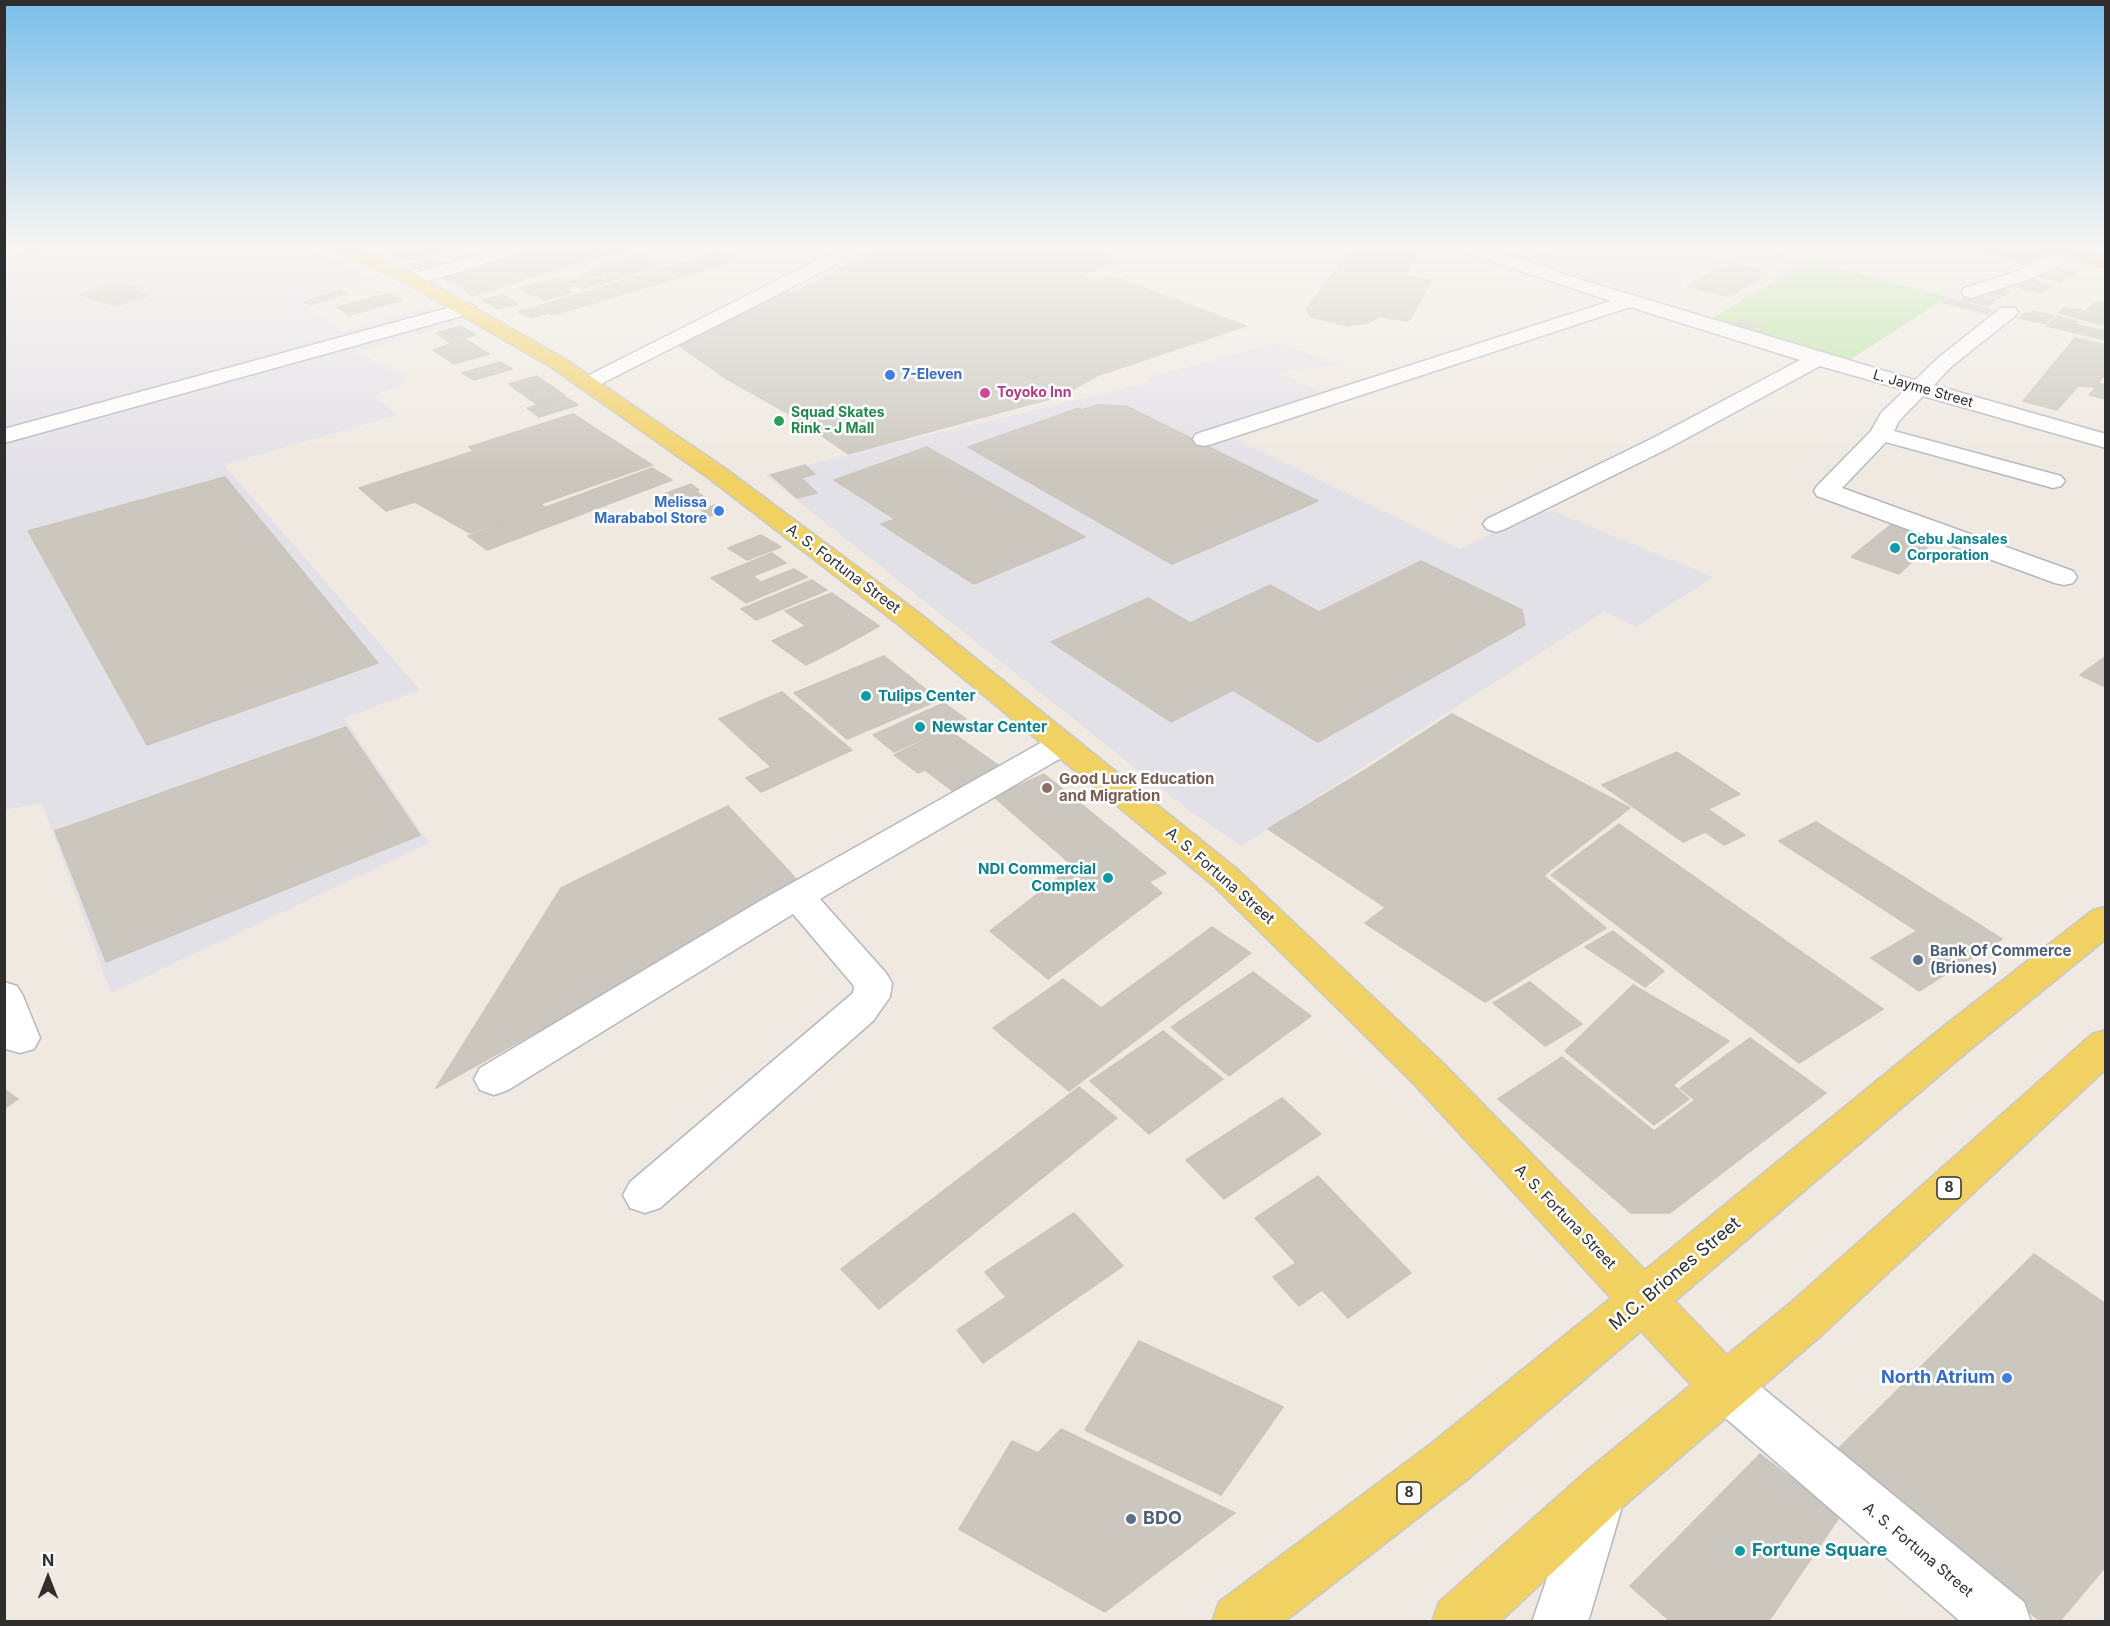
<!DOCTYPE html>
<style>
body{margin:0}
#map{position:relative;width:2110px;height:1626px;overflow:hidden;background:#efe9e1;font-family:Inter,sans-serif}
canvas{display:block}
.frame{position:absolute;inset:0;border:6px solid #2e2e2e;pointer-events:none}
.north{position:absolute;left:18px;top:1548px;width:60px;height:60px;-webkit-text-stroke:4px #fff;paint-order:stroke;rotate:0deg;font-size:16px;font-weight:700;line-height:24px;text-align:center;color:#2e2e2e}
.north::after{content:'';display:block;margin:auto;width:21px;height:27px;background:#2e2e2e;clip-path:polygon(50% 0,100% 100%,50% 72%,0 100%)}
</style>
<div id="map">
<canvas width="2110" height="1626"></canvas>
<div class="frame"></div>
<div class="north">N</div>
</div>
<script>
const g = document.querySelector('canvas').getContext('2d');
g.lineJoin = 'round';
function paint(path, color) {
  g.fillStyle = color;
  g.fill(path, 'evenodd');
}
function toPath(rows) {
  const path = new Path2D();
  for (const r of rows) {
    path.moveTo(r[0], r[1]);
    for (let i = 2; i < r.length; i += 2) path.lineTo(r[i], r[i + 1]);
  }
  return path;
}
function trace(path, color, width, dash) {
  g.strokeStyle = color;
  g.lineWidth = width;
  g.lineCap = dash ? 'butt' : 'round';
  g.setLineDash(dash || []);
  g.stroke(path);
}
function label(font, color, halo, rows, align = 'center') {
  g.font = font + ' Inter,sans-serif';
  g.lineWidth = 5;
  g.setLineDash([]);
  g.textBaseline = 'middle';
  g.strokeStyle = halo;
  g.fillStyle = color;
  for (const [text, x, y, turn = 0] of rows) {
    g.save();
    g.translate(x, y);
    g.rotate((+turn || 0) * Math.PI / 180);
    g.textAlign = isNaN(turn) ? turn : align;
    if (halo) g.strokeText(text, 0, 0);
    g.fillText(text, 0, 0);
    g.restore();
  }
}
paint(toPath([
 [5,247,303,247,376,278,298,302,343,330,429,306,456,324,357,352,410,379,374,396,398,415,224,465,420,690,344,718,429,843,111,993,42,803,5,810],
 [1557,247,1772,247,1788,254,1770,265,1721,254,1653,300,1527,260],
 [1276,343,1341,365,1276,371,1328,396,1220,431,1460,549,1539,511,1555,512,1713,577,1636,627,1605,611,1241,846,1186,808,765,475,1150,382,1147,378]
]), '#e3e1e8');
paint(toPath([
 [1810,260,1948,297,1848,361,1712,318]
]), '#b6e59e');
const building = toPath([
 [420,247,445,247,449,249,427,255,415,248,420,247],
 [531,247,591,248,482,285,456,273,531,247],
 [596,247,623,247,628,250,606,256,590,250,596,247],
 [884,247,1096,247,1116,263,1081,275,1096,282,1115,277,1246,326,1096,376,1064,395,848,454,798,419,725,378,674,342,778,290,793,293,884,247],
 [1354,247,1418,247,1419,252,1405,276,1432,280,1409,321,1379,317,1368,323,1348,326,1311,317,1306,309,1354,247],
 [1971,247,2000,247,2009,250,1993,254,1971,247],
 [2020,247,2053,256,2042,260,2009,251,2020,247],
 [408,248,425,255,407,260,390,253,408,248],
 [586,252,600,257,569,266,556,261,586,252],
 [720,252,738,260,553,315,549,313,531,318,518,312,720,252],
 [2011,252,2035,259,2024,263,1999,256,2011,252],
 [642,254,658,262,649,262,625,268,612,261,642,254],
 [432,257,450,265,426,272,409,264,432,257],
 [555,262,567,266,532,277,520,273,555,262],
 [612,263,634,275,617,279,595,268,612,263],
 [651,263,660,267,634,274,625,269,651,263],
 [1734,264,1766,272,1756,277,1760,278,1728,297,1687,286,1720,268,1725,269,1734,264],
 [2048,266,2077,273,2060,282,2031,274,2048,266],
 [595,270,602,274,586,278,579,274,595,270],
 [457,274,480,285,466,289,443,278,457,274],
 [516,276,526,279,498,288,488,284,516,276],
 [607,276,615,280,600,284,592,279,607,276],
 [558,278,572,286,533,296,519,288,558,278],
 [586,278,598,284,582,289,569,282,586,278],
 [2023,278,2053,286,2039,293,2008,284,2023,278],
 [115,284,137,287,131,289,150,295,116,306,80,295,115,284],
 [486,285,495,289,473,296,464,291,486,285],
 [1988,286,2009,291,2000,298,1979,293,1988,286],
 [565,288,572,292,545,300,538,296,565,288],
 [340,290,348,293,311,305,303,302,340,290],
 [390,293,403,300,350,315,337,307,390,293],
 [1971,294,1996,300,1988,306,1963,300,1971,294],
 [502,295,518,304,498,309,482,300,502,295],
 [1948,298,1992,310,1987,314,1942,302,1948,298],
 [2101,302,2106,303,2106,314,2086,310,2094,303,2101,302],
 [2065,307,2106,316,2106,326,2059,313,2065,307],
 [2033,311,2054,316,2046,324,2019,318,2025,313,2030,314,2033,311],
 [2057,316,2077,321,2074,324,2106,331,2106,340,2047,326,2057,316],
 [1743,319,1761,325,1745,332,1727,326,1743,319],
 [461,326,475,335,450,342,436,333,461,326],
 [2075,338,2106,345,2106,374,2094,387,2078,386,2057,410,2023,401,2075,338],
 [465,339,489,354,454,364,433,350,465,339],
 [500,362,512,369,474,380,462,373,500,362],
 [537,376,548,384,519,392,509,384,537,376],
 [2099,383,2106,385,2106,399,2089,395,2099,383],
 [549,384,565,396,536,404,520,392,549,384],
 [565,397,578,405,539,417,527,408,565,397],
 [1097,405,1126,406,1318,501,1172,564,968,447,1079,408,1082,410,1097,405],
 [573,414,652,465,540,504,545,507,470,533,415,502,386,511,359,488,474,451,469,447,573,414],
 [927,447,1085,537,974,584,881,524,895,519,834,480,927,447],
 [805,465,815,474,801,478,817,493,797,498,771,475,805,465],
 [652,468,672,480,487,550,468,536,652,468],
 [225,477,378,663,147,745,28,531,225,477],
 [691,484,699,490,695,491,706,498,693,503,684,498,669,503,659,496,691,484],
 [715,505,724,511,710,516,701,510,715,505],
 [1893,523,1937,538,1899,574,1851,557,1893,523],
 [761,535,781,547,747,560,728,548,761,535],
 [772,553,786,563,753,576,761,582,794,569,807,577,746,603,711,578,772,553],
 [1421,561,1522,610,1525,625,1318,742,1233,690,1171,722,1051,642,1148,598,1190,623,1270,585,1319,612,1421,561],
 [812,580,827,590,756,620,741,609,812,580],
 [832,593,879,626,838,649,785,611,832,593],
 [805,626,838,649,806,665,772,641,805,626],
 [884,656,939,700,847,739,794,693,884,656],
 [2106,656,2106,687,2080,675,2106,656],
 [782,692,852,750,761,792,746,778,771,767,719,719,782,692],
 [944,703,966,719,894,752,873,735,944,703],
 [1452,714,1630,808,1549,871,1370,767,1452,714],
 [346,727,420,835,106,962,55,831,346,727],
 [947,729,1005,770,958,795,925,770,918,773,894,755,947,729],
 [1677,752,1740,794,1708,809,1745,835,1724,845,1705,832,1683,842,1602,785,1677,752],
 [1370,767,1513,850,1410,924,1268,829,1370,767],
 [1044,774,1166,873,1149,882,1162,893,1048,979,990,931,1073,866,994,797,1044,774],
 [728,806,801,884,436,1088,561,888,728,806],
 [1816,822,2002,939,1965,962,1779,841,1816,822],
 [1619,824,1883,1009,1799,1063,1551,875,1619,824],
 [1513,850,1549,871,1544,876,1606,928,1485,1002,1365,923,1386,907,1410,924,1513,850],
 [1212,927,1251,953,1069,1091,1025,1055,1096,1004,1101,1008,1212,927],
 [1613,931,1664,971,1645,987,1585,947,1613,931],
 [1917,931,1965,962,1919,991,1871,958,1917,931],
 [1253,972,1311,1016,1229,1076,1171,1027,1253,972],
 [1063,979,1096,1004,1025,1055,993,1028,1063,979],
 [1530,982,1582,1024,1545,1046,1493,1003,1530,982],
 [1633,985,1729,1041,1673,1085,1689,1099,1654,1125,1565,1051,1633,985],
 [1163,1031,1223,1079,1149,1134,1090,1081,1163,1031],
 [1750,1038,1826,1093,1670,1213,1631,1213,1498,1099,1562,1057,1654,1131,1695,1100,1680,1088,1750,1038],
 [1079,1087,1117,1118,879,1309,841,1269,1079,1087],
 [4,1089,18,1099,4,1109,4,1089],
 [1282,1098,1321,1134,1224,1199,1186,1160,1282,1098],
 [1318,1176,1411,1273,1348,1318,1322,1290,1299,1306,1273,1277,1296,1263,1255,1218,1318,1176],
 [1074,1213,1123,1266,983,1363,957,1330,1006,1297,985,1272,1074,1213],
 [2034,1254,2106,1304,2106,1566,2059,1622,2041,1622,1835,1452,2034,1254],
 [1139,1341,1283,1407,1221,1495,1085,1430,1139,1341],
 [1061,1429,1235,1513,1105,1612,959,1529,1012,1441,1038,1453,1061,1429],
 [1760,1454,1840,1516,1768,1622,1671,1622,1630,1586,1760,1454]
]);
paint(building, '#cbc7bf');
trace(building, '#cbc5ba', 1.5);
const minor = toPath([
 [4,247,33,247,30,251,4,258,4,247],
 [500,247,528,247,525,251,419,284,413,285,407,284,404,280,407,276,500,247],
 [843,247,866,247,863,251,595,387,588,389,581,387,577,383,581,379,843,247],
 [1457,247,1484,247,1582,280,1915,380,1938,358,2001,308,2015,308,2018,312,2015,316,1952,366,1934,385,2106,434,2106,448,1923,396,1899,421,1894,431,2061,476,2065,481,2061,486,2053,488,1886,442,1842,488,2073,571,2077,577,2073,583,2064,585,2055,583,1817,496,1814,491,1817,486,1871,431,1881,413,1905,390,1820,366,1667,449,1505,529,1496,532,1487,529,1483,524,1487,519,1651,439,1800,360,1630,307,1212,444,1204,446,1196,444,1193,439,1196,434,1611,301,1460,251,1457,247],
 [2066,248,2072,249,2075,253,2068,262,2027,280,1971,298,1964,296,1962,292,1964,288,2015,272,2066,248],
 [466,303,473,305,476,309,473,313,4,443,4,429,466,303],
 [1062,735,1073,737,1078,744,1073,751,820,899,886,973,892,983,890,997,873,1021,660,1208,645,1213,630,1208,623,1195,630,1182,853,993,854,986,793,914,508,1090,494,1095,480,1090,474,1079,480,1068,760,901,1051,737,1062,735],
 [4,982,17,986,23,996,40,1038,34,1049,20,1053,6,1049,4,1046,4,982],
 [1725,1364,1742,1371,2024,1602,2031,1622,1961,1622,1708,1403,1701,1387,1708,1371,1725,1364],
 [1598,1474,1616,1482,1624,1500,1588,1622,1532,1622,1580,1482,1598,1474]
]);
const major = toPath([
 [333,247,356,247,419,276,565,359,726,469,919,613,1238,870,1442,1062,1645,1270,1939,1030,2093,910,2106,907,2106,939,1967,1052,1675,1301,1727,1355,1789,1304,2092,1034,2106,1030,2106,1069,1823,1334,1618,1511,1500,1622,1432,1622,1439,1602,1582,1475,1691,1385,1641,1331,1468,1479,1284,1622,1212,1622,1219,1602,1432,1443,1611,1298,1414,1084,1214,886,899,625,710,479,551,367,407,284,336,251,333,247],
 [2035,247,2065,247,2106,257,2106,268,2038,251,2035,247]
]);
trace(minor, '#b4b7c1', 3);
trace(major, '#c9c9c9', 3);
paint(minor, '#fff');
paint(major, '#f2d163');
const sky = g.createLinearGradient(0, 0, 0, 475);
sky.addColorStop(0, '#7abfeb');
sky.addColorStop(0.52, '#f8f5f2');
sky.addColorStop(1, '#f8f5f200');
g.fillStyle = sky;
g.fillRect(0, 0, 2110, 475);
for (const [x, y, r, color] of [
 [890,375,6,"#3f7fe0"],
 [985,393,6,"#d1479c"],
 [779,421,6,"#2e9e5b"],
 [719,511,6,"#3f7fe0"],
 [1895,548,6,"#0f9aa8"],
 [866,696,6,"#0f9aa8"],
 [920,727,6,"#0f9aa8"],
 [1047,788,6,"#8d6e63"],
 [1108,878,6,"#0f9aa8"],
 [1918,960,6,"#5c6f8a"],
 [2007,1378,6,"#3f7fe0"],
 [1131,1519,6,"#5c6f8a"],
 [1740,1551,6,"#0f9aa8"]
]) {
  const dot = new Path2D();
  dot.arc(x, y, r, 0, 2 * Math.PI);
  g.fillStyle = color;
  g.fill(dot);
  trace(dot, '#fff', 2);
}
label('bold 14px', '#366cbe', '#fff', [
 ["7-Eleven",902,375],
 ["Melissa",707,503,"right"],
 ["Marababol Store",707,519,"right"]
], 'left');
label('14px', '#2e2e2e', '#fff', [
 ["L. Jayme Street",1923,389,16]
]);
label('bold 14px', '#b23c85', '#fff', [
 ["Toyoko Inn",997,393]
], 'left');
label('bold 14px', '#27864d', '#fff', [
 ["Squad Skates",791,413],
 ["Rink - J Mall",791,429]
], 'left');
label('bold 14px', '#0d838f', '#fff', [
 ["Cebu Jansales",1907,540],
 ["Corporation",1907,556]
], 'left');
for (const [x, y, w] of [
 [1949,1188,24],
 [1409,1493,24]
]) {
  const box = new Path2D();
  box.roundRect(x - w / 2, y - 11, w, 22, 4.5);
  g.fillStyle = '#fff';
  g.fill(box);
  trace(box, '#2e2e2e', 1.5);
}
label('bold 14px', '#2e2e2e', null, [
 ["8",1949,1188],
 ["8",1409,1493]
]);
label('15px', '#2e2e2e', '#fff', [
 ["A. S. Fortuna Street",843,569,37],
 ["A. S. Fortuna Street",1220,876,41],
 ["A. S. Fortuna Street",1565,1217,46],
 ["A. S. Fortuna Street",1918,1550,40]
]);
label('bold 15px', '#0d838f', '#fff', [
 ["Tulips Center",878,696],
 ["Newstar Center",932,727],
 ["NDI Commercial",1096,869,"right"],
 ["Complex",1096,886,"right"]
], 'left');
label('bold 15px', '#785e54', '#fff', [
 ["Good Luck Education",1059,779],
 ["and Migration",1059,796]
], 'left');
label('bold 15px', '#4e5e75', '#fff', [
 ["Bank Of Commerce",1930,951],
 ["(Briones)",1930,968]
], 'left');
label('18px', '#2e2e2e', '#fff', [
 ["M.C. Briones Street",1675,1274,-40]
]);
label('bold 18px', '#366cbe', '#fff', [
 ["North Atrium",1995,1378]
], 'right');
label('bold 18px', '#4e5e75', '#fff', [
 ["BDO",1143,1519]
], 'left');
label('bold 18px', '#0d838f', '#fff', [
 ["Fortune Square",1752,1551]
], 'left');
</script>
